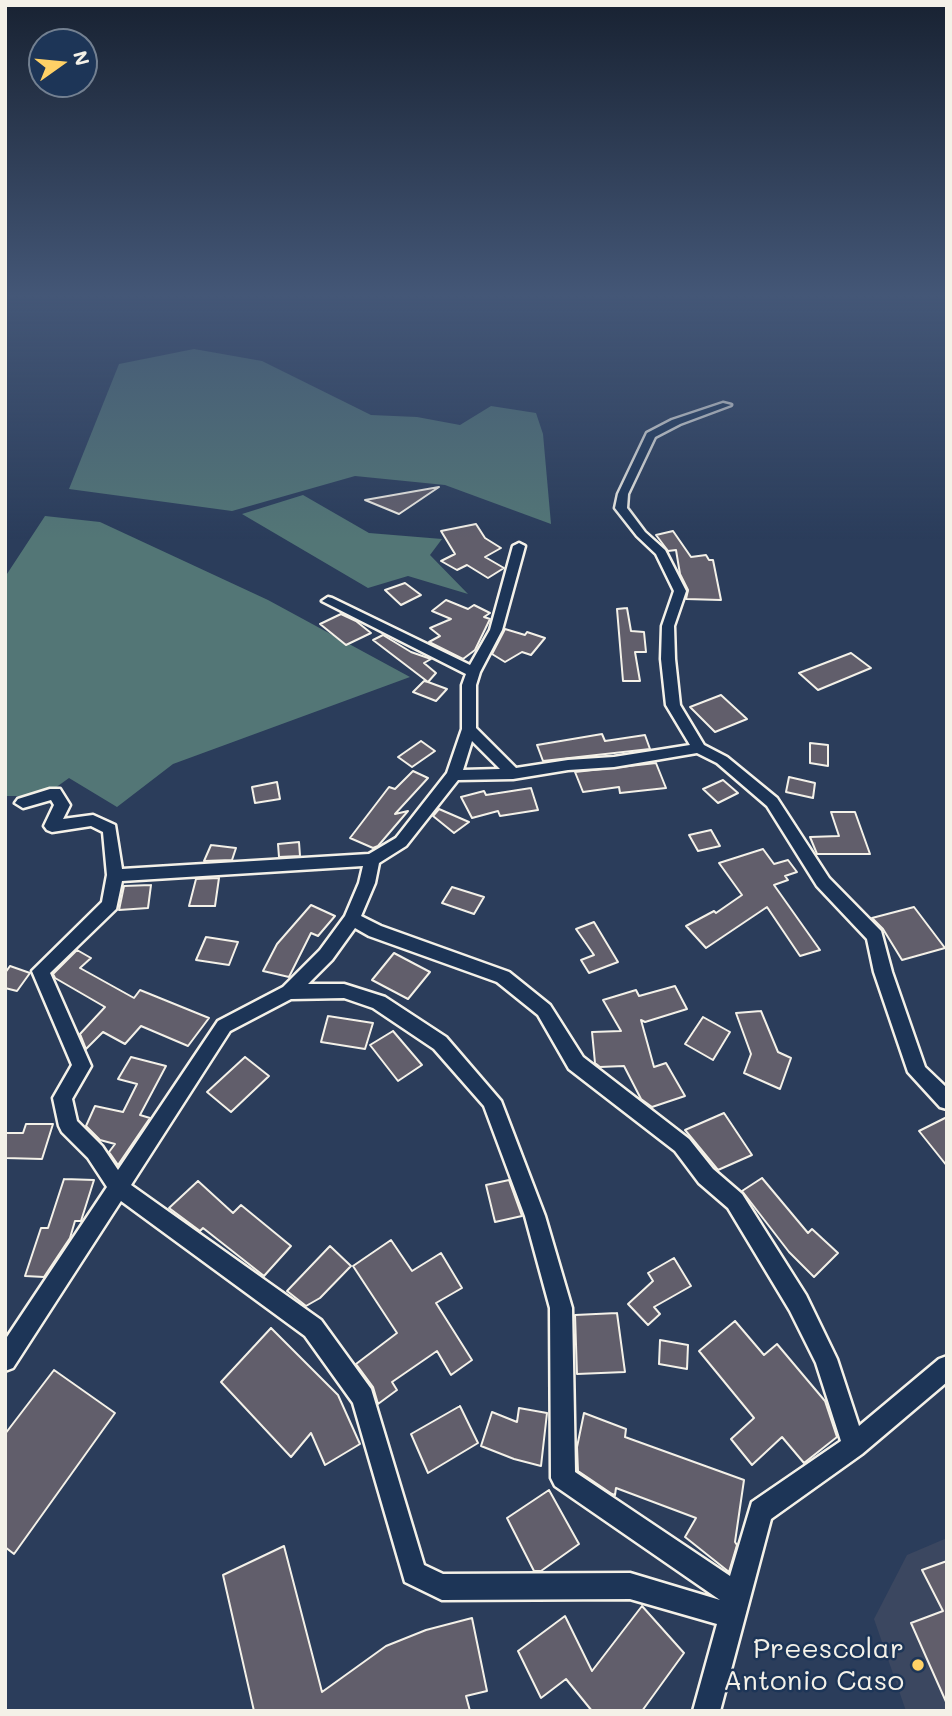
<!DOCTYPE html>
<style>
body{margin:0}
#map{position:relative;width:952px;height:1716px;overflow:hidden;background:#2b3d5b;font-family:Mali,sans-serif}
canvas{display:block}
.frame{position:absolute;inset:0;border:7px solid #f4f1e8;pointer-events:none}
.north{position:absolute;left:28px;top:28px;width:70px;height:70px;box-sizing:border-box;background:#1d3557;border:2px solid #738091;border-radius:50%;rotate:75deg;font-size:19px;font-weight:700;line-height:28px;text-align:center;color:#f4f1e8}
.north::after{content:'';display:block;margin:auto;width:24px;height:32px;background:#ffd166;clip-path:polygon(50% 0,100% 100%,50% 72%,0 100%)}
</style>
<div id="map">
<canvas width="952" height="1716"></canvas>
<div class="frame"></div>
<div class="north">N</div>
</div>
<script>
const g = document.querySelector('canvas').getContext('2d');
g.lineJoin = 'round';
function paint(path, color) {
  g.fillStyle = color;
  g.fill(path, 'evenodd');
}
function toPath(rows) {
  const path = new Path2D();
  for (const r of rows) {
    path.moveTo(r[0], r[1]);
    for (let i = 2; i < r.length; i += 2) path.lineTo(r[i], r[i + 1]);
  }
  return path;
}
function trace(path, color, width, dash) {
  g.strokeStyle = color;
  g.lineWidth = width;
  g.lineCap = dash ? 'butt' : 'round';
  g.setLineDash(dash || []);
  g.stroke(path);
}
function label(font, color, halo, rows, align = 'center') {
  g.font = font + ' Mali,sans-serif';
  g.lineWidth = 5;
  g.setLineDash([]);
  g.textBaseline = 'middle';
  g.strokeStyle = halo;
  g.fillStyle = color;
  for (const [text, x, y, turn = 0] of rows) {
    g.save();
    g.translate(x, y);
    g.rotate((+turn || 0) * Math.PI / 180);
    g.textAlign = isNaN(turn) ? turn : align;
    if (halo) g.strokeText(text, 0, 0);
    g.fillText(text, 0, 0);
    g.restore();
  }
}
paint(toPath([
 [947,1538,947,1711,906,1711,874,1619,907,1555]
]), '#3b4760');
paint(toPath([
 [194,349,262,361,371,415,417,417,460,425,491,406,536,413,543,434,551,524,445,485,355,476,232,511,69,489,119,364],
 [303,495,369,533,442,539,430,555,468,594,408,576,368,588,242,514],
 [45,516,100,522,268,600,410,677,173,764,117,807,69,778,44,796,5,796,5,577]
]), '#537676');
const building = toPath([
 [439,487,399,514,365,500,439,487],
 [476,524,485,538,501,548,485,557,504,568,488,578,467,565,457,570,441,561,455,554,441,531,476,524],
 [673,531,691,557,706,555,709,560,713,560,721,600,686,599,688,590,680,574,676,550,668,551,656,535,673,531],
 [405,583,421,595,401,605,385,590,405,583],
 [446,600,468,609,474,605,490,613,484,617,490,619,475,650,463,659,429,642,440,636,430,628,451,619,432,611,446,600],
 [627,608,631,631,644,632,646,652,635,652,640,681,623,681,617,609,627,608],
 [341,614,356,621,371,633,346,645,320,624,341,614],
 [505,629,525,635,527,632,545,638,531,655,522,652,505,662,492,654,505,629],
 [383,635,411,652,431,659,424,663,436,673,428,682,373,640,383,635],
 [851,653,871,668,818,690,799,673,851,653],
 [424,681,428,682,447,689,436,701,413,692,424,681],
 [721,695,747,719,715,732,690,707,721,695],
 [602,734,605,741,645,735,650,749,543,761,537,745,602,734],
 [421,741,435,751,412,767,398,757,421,741],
 [810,743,828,745,828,766,810,763,810,743],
 [656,763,666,788,620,793,619,787,583,792,575,772,656,763],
 [413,771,428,778,395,814,408,811,378,846,373,848,350,838,389,787,395,789,413,771],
 [789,777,815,783,813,798,786,792,789,777],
 [723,780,738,793,718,803,703,789,723,780],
 [277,782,280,799,255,803,252,787,277,782],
 [531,788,538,810,500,816,498,811,472,818,461,797,484,791,486,795,531,788],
 [439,809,469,822,454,833,433,816,439,809],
 [831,812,855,812,870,854,817,854,810,837,839,836,831,812],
 [711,830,720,846,698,851,689,835,711,830],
 [299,842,300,856,279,857,278,844,299,842],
 [211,845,236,848,232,860,204,861,211,845],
 [763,849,774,864,788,860,797,872,785,876,788,880,774,885,820,950,800,956,767,907,706,948,686,926,714,911,716,913,742,895,719,863,763,849],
 [219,878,215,906,189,906,196,879,219,878],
 [151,885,148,908,119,910,124,886,151,885],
 [452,887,484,897,474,914,442,903,452,887],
 [311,905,335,916,318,936,311,933,289,977,263,971,277,944,311,905],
 [914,907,945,948,902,960,883,929,872,918,914,907],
 [594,922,618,962,589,973,581,960,594,955,576,929,594,922],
 [206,937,238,942,229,965,196,960,206,937],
 [77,950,91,958,80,968,134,998,140,990,209,1018,188,1046,141,1026,125,1044,103,1032,86,1049,80,1034,105,1007,55,978,53,974,77,950],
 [394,953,430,972,408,999,372,980,394,953],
 [10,966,30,973,17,991,5,988,5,973,10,966],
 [675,986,687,1009,645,1022,641,1020,654,1067,666,1063,685,1096,652,1107,641,1099,624,1066,600,1067,595,1063,592,1032,621,1031,603,1000,636,990,639,996,675,986],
 [761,1011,778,1052,791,1058,780,1089,744,1073,751,1054,736,1013,761,1011],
 [328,1016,373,1023,365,1049,321,1042,328,1016],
 [703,1017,730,1032,713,1060,685,1044,703,1017],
 [393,1031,422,1065,398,1081,370,1045,393,1031],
 [131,1057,166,1066,140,1115,150,1118,118,1165,109,1152,115,1144,100,1140,86,1126,95,1106,123,1112,137,1084,118,1079,131,1057],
 [245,1057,269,1076,231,1112,207,1092,245,1057],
 [724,1113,752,1155,718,1170,685,1130,724,1113],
 [947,1117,947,1166,919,1131,947,1117],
 [26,1124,53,1124,42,1159,5,1158,5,1133,23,1133,26,1124],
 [762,1178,808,1233,812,1229,838,1253,814,1277,789,1252,742,1191,762,1178],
 [64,1179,94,1180,81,1221,75,1221,70,1238,44,1277,25,1276,41,1228,48,1228,64,1179],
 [509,1180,522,1216,495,1222,486,1185,509,1180],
 [198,1181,233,1213,241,1205,291,1246,264,1276,203,1228,200,1231,169,1208,198,1181],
 [391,1240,412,1271,441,1253,462,1288,436,1303,472,1360,451,1375,437,1351,392,1382,397,1390,378,1404,373,1387,356,1364,397,1333,353,1266,391,1240],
 [330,1246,351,1266,320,1298,306,1306,287,1291,330,1246],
 [674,1258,691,1286,654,1307,660,1314,648,1325,628,1304,653,1281,648,1273,674,1258],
 [617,1313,625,1372,577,1374,575,1315,617,1313],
 [735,1321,764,1355,777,1344,825,1401,837,1437,804,1463,782,1437,752,1465,731,1439,754,1418,699,1351,735,1321],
 [271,1328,338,1395,360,1444,325,1465,311,1433,291,1457,221,1382,271,1328],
 [660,1340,688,1345,687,1369,659,1364,660,1340],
 [54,1370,115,1413,14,1554,5,1547,5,1434,54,1370],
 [460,1406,478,1443,428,1473,411,1434,460,1406],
 [519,1408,547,1413,541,1466,514,1459,481,1446,492,1412,517,1422,519,1408],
 [584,1413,626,1429,625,1437,744,1480,735,1542,737,1545,729,1572,685,1537,696,1518,616,1488,615,1495,612,1494,578,1471,577,1447,584,1413],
 [549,1490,579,1544,541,1571,534,1571,507,1518,549,1490],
 [284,1546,322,1692,386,1646,426,1630,472,1618,487,1691,466,1696,470,1711,254,1711,223,1575,284,1546],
 [947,1561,947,1704,911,1623,943,1611,922,1570,947,1561],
 [642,1606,684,1653,642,1711,592,1711,566,1679,541,1698,518,1651,565,1616,592,1671,642,1606]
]);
paint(building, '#615e6b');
trace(building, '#f4f1e8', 2);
const street = toPath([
 [723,403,731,405,680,424,655,437,628,494,627,508,645,532,665,550,686,591,674,626,675,659,680,705,704,745,727,757,777,798,829,878,881,931,892,972,925,1067,947,1088,947,1109,940,1107,908,1072,874,972,867,939,817,886,767,806,717,763,697,753,614,767,568,770,513,779,458,780,406,846,379,863,375,883,361,916,381,926,509,972,550,1005,583,1057,689,1139,713,1169,742,1194,806,1295,837,1359,859,1426,939,1359,947,1356,947,1382,862,1454,771,1519,720,1711,693,1711,717,1624,630,1599,442,1600,405,1582,353,1403,305,1336,121,1201,13,1368,5,1371,5,1340,107,1187,88,1158,62,1132,59,1126,53,1098,72,1065,32,971,102,902,107,875,103,832,91,826,52,832,47,830,44,826,54,805,51,800,23,808,15,803,18,799,50,789,60,789,70,805,63,819,93,815,115,825,122,869,369,854,396,838,447,773,462,729,462,685,466,674,322,601,328,597,332,598,470,665,490,630,513,546,519,543,525,546,502,630,480,672,476,685,476,728,516,768,568,760,614,757,690,745,666,705,661,659,662,626,674,591,656,554,637,536,615,508,618,494,647,433,672,420,723,403],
 [472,741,500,769,463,770,472,741],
 [363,866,359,883,345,916,320,950,283,987,218,1021,118,1170,102,1146,77,1121,72,1099,91,1066,50,973,116,909,122,881,363,866],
 [355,928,369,936,497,982,538,1015,569,1069,675,1151,699,1183,728,1208,790,1311,816,1363,841,1441,752,1502,730,1576,575,1472,572,1308,545,1216,501,1101,446,1037,385,997,344,984,308,984,332,960,355,928],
 [344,998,373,1008,434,1049,484,1106,525,1216,550,1308,551,1478,555,1486,720,1600,630,1573,443,1574,424,1565,371,1389,321,1320,131,1185,230,1031,291,999,344,998]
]);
trace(street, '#f4f1e8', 5);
paint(street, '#1d3557');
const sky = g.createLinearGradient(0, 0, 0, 539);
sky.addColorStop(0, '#182232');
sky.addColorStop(0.55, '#445777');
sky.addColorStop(1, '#44577700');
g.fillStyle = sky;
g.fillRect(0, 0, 952, 539);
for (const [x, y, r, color] of [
 [918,1665,7,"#ffd166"]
]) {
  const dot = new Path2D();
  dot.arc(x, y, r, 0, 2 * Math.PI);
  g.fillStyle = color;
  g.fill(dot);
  trace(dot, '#1d3557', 2.5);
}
label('28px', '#f4f1e8', '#1d3557', [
 ["Preescolar",904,1649],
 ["Antonio Caso",904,1681]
], 'right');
</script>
